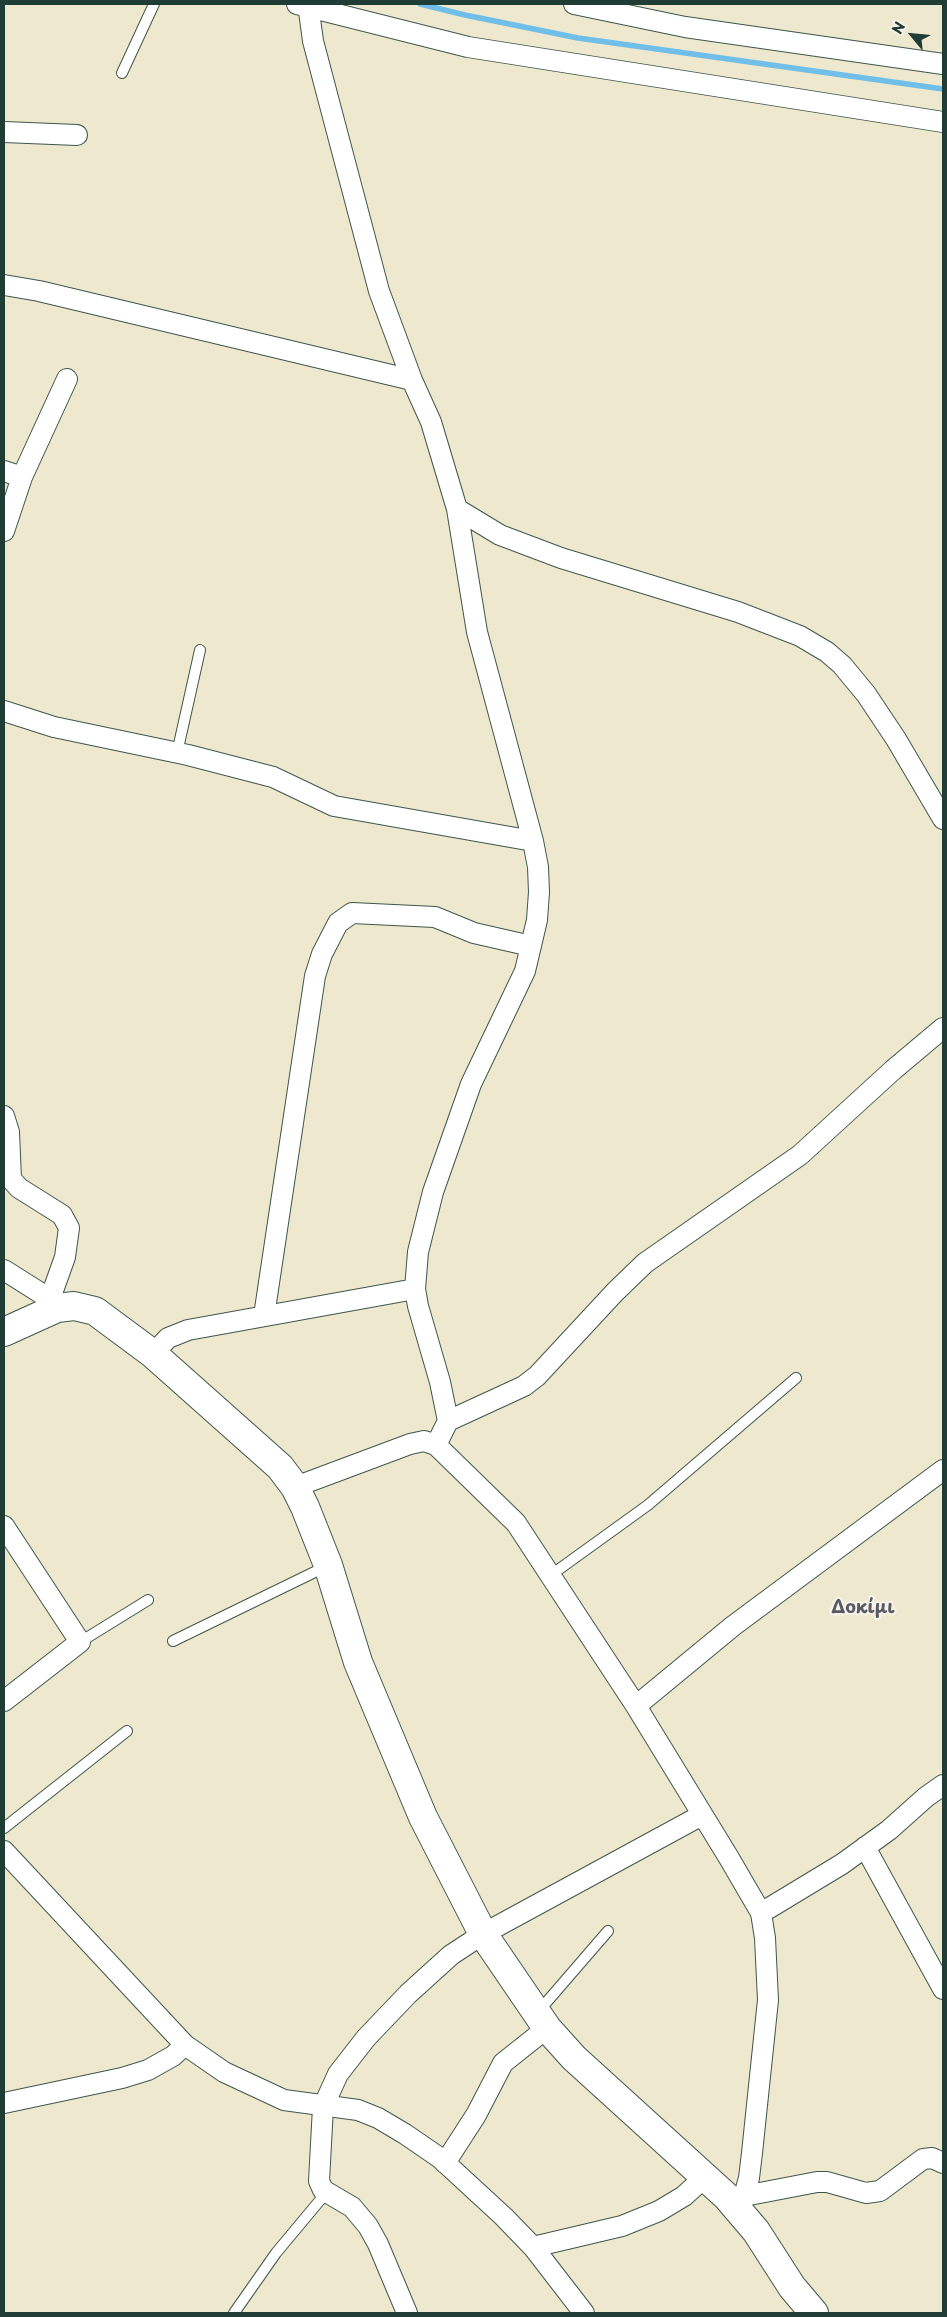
<!DOCTYPE html>
<meta charset="utf-8">
<style>
body{margin:0}
#map{position:relative;width:947px;height:2317px;overflow:hidden;background:#eee8ce;font-family:"Playpen Sans",sans-serif}
canvas{display:block}
.frame{position:absolute;inset:0;border:5px solid #1f3d34;pointer-events:none}
.north{position:absolute;left:887px;top:10px;width:50px;height:50px;-webkit-text-stroke:4px #f7f3e8;paint-order:stroke;rotate:298deg;font-size:14px;font-weight:700;line-height:20px;text-align:center;color:#1f3d34}
.north::after{content:'';display:block;margin:auto;width:18px;height:22px;background:#1f3d34;clip-path:polygon(50% 0,100% 100%,50% 72%,0 100%)}
</style>
<div id="map">
<canvas width="947" height="2317"></canvas>
<div class="frame"></div>
<div class="north">N</div>
</div>
<script>
const g = document.querySelector('canvas').getContext('2d');
g.lineJoin = 'round';
function toPath(rows) {
  const path = new Path2D();
  for (const r of rows) {
    path.moveTo(r[0], r[1]);
    for (let i = 2; i < r.length; i += 2) path.lineTo(r[i], r[i + 1]);
  }
  return path;
}
function trace(path, color, width, dash) {
  g.strokeStyle = color;
  g.lineWidth = width;
  g.lineCap = dash ? 'butt' : 'round';
  g.setLineDash(dash || []);
  g.stroke(path);
}
function label(font, color, halo, rows, align = 'center') {
  g.font = font + ' "Playpen Sans",sans-serif';
  g.lineWidth = 4.5;
  g.setLineDash([]);
  g.textBaseline = 'middle';
  g.strokeStyle = halo;
  g.fillStyle = color;
  for (const [text, x, y, turn = 0] of rows) {
    g.save();
    g.translate(x, y);
    g.rotate((+turn || 0) * Math.PI / 180);
    g.textAlign = isNaN(turn) ? turn : align;
    if (halo) g.strokeText(text, 0, 0);
    g.fillText(text, 0, 0);
    g.restore();
  }
}
trace(toPath([
 [420,4,465,15,578,38,943,89]
]), '#70beea', 5.5);
const lane = toPath([
 [122,73,154,4],
 [177,753,200,650],
 [551,1575,648,1505,796,1378],
 [173,1641,327,1566],
 [80,1642,148,1600],
 [4,1828,127,1731],
 [538,2012,608,1931],
 [234,2313,276,2253,326,2193]
]);
const street = toPath([
 [297,4,468,47,943,122],
 [308,4,313,41,379,291,412,380,431,422,457,509,477,632,533,841,538,867,539,892,537,920,525,971,471,1084,433,1192,418,1252,415,1289,418,1306,440,1382,448,1421,436,1445],
 [574,4,685,27,943,64],
 [4,132,77,135],
 [4,285,39,291,412,380],
 [4,471,22,477],
 [457,509,500,535,561,558,738,612,800,636,827,652,842,665,866,694,896,739,943,819],
 [4,531,22,477,67,379],
 [4,711,54,727,188,755,273,777,334,806,533,841],
 [4,1116,9,1132,11,1179,19,1188,62,1215,69,1228,65,1257,50,1299,50,1310],
 [4,1270,50,1299],
 [264,1316,315,976,322,954,338,923,352,913,435,917,474,933,531,946],
 [153,1354,168,1338,188,1330,415,1289],
 [448,1421,524,1386,537,1376,615,1292,645,1263,800,1155,893,1070,943,1028],
 [295,1487,410,1444,424,1441,436,1445,516,1523,636,1706,729,1858,761,1913,765,1938,768,2000,752,2153,749,2178,740,2211],
 [4,1526,80,1642,4,1701],
 [636,1706,733,1626,943,1470],
 [865,1847,943,1989],
 [4,1851,185,2045,224,2072,284,2100,358,2110,378,2118,405,2134,440,2158,504,2217,533,2247,584,2313],
 [761,1913,842,1864,889,1830,926,1797,943,1785],
 [4,2103,122,2078,148,2070,173,2056,185,2045],
 [445,2163,476,2115,503,2063,547,2028],
 [744,2196,817,2182,827,2182,866,2193,880,2191,923,2159,932,2158,943,2163],
 [533,2247,622,2226,659,2211,684,2196,706,2176],
 [407,2313,378,2244,368,2226,352,2207,323,2190,319,2181,323,2107,338,2074,366,2038,408,1994,451,1955,483,1934,702,1815]
]);
const secondary = toPath([
 [4,1332,57,1308,74,1306,95,1311,153,1354,280,1467,295,1487,305,1507,328,1565,358,1662,423,1817,483,1934,547,2028,574,2058,727,2197,756,2231,792,2287,814,2313]
]);
trace(lane, '#3e574b', 12);
trace(street, '#3e574b', 22);
trace(secondary, '#3e574b', 30);
trace(lane, '#fff', 10);
trace(street, '#fff', 20);
trace(secondary, '#fff', 28);
label('bold 18px', '#585b65', '#f7f3e8', [
 ["Δοκίμι",863,1608]
]);
</script>
